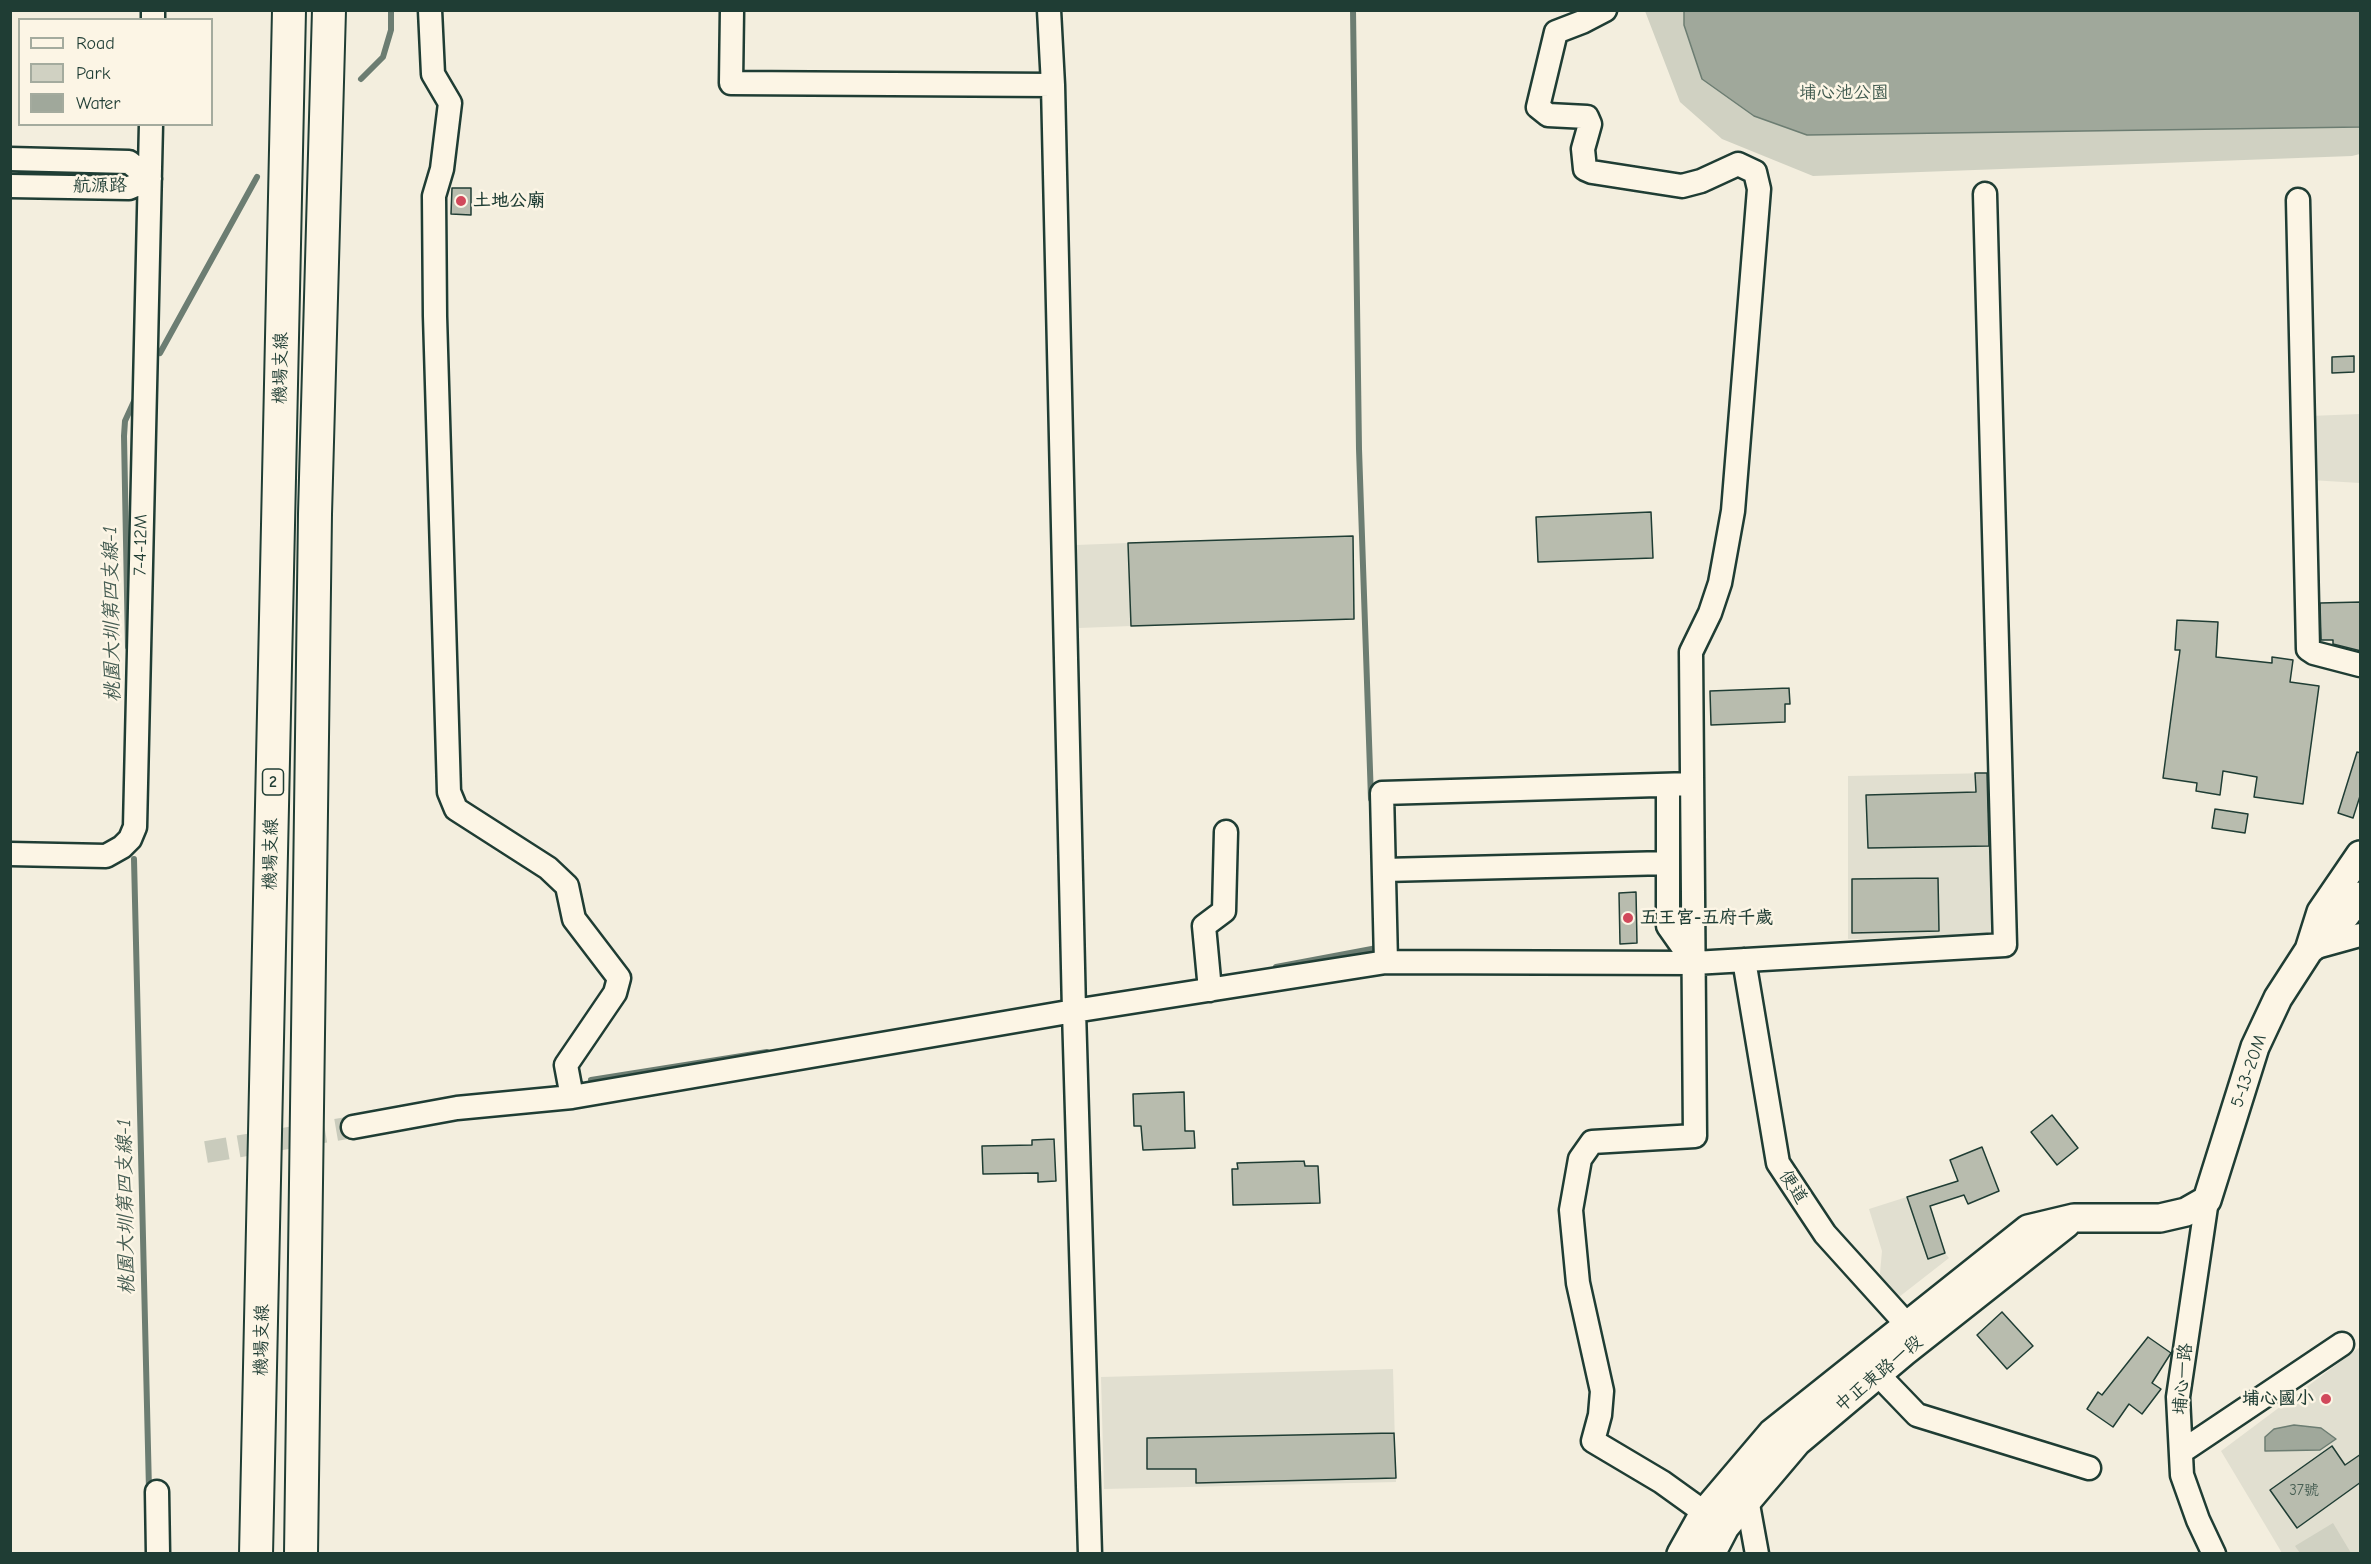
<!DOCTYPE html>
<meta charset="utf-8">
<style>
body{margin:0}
#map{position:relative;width:2371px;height:1564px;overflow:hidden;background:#f3eede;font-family:"Comic Neue",sans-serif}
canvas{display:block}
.frame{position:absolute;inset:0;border:12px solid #1f3d34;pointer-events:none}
.legend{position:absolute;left:18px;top:18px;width:195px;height:108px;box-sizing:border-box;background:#fcf5e5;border:2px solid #a4ab9e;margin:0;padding:8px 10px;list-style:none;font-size:18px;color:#1f3d34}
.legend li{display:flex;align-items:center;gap:12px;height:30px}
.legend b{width:30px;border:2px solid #a4ab9e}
</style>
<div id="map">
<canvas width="2371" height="1564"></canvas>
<div class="frame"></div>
<ul class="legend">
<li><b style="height:8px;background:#fcf5e5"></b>Road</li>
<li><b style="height:16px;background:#d0d1c2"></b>Park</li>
<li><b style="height:16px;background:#a0a89b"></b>Water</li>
</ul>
</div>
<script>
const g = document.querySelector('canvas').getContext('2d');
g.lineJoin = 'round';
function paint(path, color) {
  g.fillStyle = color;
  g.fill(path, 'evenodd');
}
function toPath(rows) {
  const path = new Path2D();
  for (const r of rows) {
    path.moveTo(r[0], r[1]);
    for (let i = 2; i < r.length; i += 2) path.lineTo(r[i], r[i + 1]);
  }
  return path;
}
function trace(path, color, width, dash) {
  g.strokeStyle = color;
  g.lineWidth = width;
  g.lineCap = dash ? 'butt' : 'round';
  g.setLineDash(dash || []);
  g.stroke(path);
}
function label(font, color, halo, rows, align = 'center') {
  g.font = font + ' "Comic Neue","LXGW WenKai TC",sans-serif';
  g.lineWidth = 5;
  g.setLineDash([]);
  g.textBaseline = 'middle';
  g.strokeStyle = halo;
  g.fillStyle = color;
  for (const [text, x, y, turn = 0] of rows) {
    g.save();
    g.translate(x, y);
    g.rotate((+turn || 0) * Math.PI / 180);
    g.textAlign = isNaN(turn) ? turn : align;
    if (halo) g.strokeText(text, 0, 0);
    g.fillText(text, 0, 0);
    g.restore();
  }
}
paint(toPath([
 [2360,414,2360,483,2310,480,2310,416],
 [1128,543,1131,626,1079,628,1076,545],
 [1991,773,1998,937,1848,939,1848,776],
 [1935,1188,1941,1203,1930,1207,1945,1253,1949,1258,1890,1304,1879,1284,1882,1251,1869,1209],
 [2360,1347,2360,1553,2282,1553,2221,1451],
 [1393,1369,1396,1482,1104,1489,1101,1377]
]), '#e1dfd0');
paint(toPath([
 [1645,11,2360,11,2360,154,2352,156,1813,176,1722,139,1680,102],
 [2333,1523,2351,1553,2300,1553,2295,1546]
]), '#d0d1c2');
const water = toPath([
 [1684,10,2360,11,2360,127,1807,135,1754,116,1702,79,1684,25,1684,10],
 [2294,1425,2321,1428,2336,1439,2320,1450,2265,1451,2265,1437,2274,1429,2294,1425]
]);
paint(water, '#a0a89b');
trace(water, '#6c7d72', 1.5);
trace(toPath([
 [1353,10,1359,449,1371,799],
 [361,79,383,57,391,30,391,10],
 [160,353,257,177],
 [128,647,124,436,125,421,136,397],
 [134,859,149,1490],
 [1276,967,1377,948,1377,944],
 [591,1080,767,1052]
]), '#6c7d72', 6);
const building = toPath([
 [452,188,471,188,471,215,451,214,452,188],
 [2354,356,2354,372,2332,373,2332,357,2354,356],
 [1651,512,1653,558,1538,562,1536,517,1651,512],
 [1353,536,1354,619,1131,626,1128,543,1353,536],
 [2361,602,2361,651,2333,644,2333,640,2321,640,2320,603,2361,602],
 [2177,620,2218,622,2216,657,2272,663,2272,657,2293,660,2290,682,2319,686,2303,804,2254,797,2257,777,2223,771,2220,795,2196,791,2197,783,2163,778,2180,650,2175,650,2177,620],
 [1789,688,1790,704,1785,704,1785,722,1711,725,1710,691,1789,688],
 [2357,752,2361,753,2361,793,2353,818,2338,813,2357,752],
 [1975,773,1987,773,1989,846,1868,848,1866,795,1976,792,1975,773],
 [2215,809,2248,814,2245,833,2212,828,2215,809],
 [1938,878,1939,931,1852,933,1852,879,1938,878],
 [1636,892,1637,943,1620,944,1619,893,1636,892],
 [1184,1092,1185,1131,1194,1131,1195,1148,1143,1150,1141,1126,1134,1126,1133,1094,1184,1092],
 [2052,1115,2078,1148,2057,1165,2031,1132,2052,1115],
 [1054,1139,1056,1181,1038,1182,1038,1173,983,1174,982,1146,1032,1145,1032,1140,1054,1139],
 [1982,1147,1999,1191,1968,1204,1964,1195,1930,1206,1945,1253,1928,1259,1907,1197,1958,1181,1950,1160,1982,1147],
 [1304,1161,1305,1166,1318,1166,1320,1203,1233,1205,1232,1169,1238,1169,1237,1163,1304,1161],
 [2002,1312,2033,1346,2007,1369,1977,1335,2002,1312],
 [2148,1337,2171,1353,2152,1383,2161,1389,2142,1414,2129,1404,2113,1427,2087,1409,2098,1392,2102,1395,2148,1337],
 [1394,1433,1396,1478,1196,1483,1196,1469,1147,1469,1147,1438,1394,1433],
 [2332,1446,2345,1465,2361,1454,2361,1482,2297,1528,2270,1490,2332,1446]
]);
paint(building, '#b8bcae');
trace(building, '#1f3d34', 1.5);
trace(toPath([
 [206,1152,353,1127]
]), '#c9cbbc', 22, [22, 11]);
const minor = toPath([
 [430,10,433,74,450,103,442,169,434,196,435,316,449,792,456,809,548,868,567,886,574,919,619,978,615,993,566,1065,572,1097],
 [732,10,731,83,1053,85],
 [1049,10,1053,85,1074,1011,1090,1554],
 [1605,10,1582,22,1556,32,1538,107,1548,115,1587,117,1590,124,1583,149,1585,169,1592,172,1682,186,1701,181,1738,164,1755,172,1759,189,1733,511,1720,583,1710,613,1691,652,1695,1136,1592,1142,1580,1159,1571,1210,1578,1283,1602,1391,1600,1415,1593,1441,1662,1482,1719,1523],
 [153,20,153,10],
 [10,159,129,162,150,179,129,188,10,186],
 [2298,200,2308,649,2314,653,2360,665],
 [1668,785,1668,926,1694,963],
 [10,854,106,856,122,847,130,839,135,827,151,124],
 [1384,870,1668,863],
 [2313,948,2360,935],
 [1744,960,1778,1163,1825,1234,1919,1338],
 [1386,962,1382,793,1692,784],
 [1210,990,1204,926,1224,911,1226,832],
 [353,1127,457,1108,572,1097,1074,1011,1386,962,1694,963,2005,945,1985,194],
 [2207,1200,2178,1397,2182,1475,2198,1520,2214,1554],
 [1866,1362,1917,1415,2089,1468],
 [2181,1452,2342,1344],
 [1739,1491,1747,1499,1757,1554],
 [157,1492,158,1554]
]);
const major = toPath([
 [2309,950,2336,928,2360,896],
 [1681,1554,1704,1513,1772,1433,2028,1229,2074,1218,2160,1218,2186,1212,2207,1200,2255,1047,2278,998,2309,950,2321,912,2360,855],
 [1711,1554,1725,1527,1797,1442,1904,1352,2066,1224]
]);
const highway = toPath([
 [256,1554,289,10],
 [301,1554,315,514,329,10]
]);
trace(minor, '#1f3d34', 27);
trace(major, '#1f3d34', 32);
trace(highway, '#1f3d34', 36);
trace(minor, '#fcf5e5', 22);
trace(major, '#fcf5e5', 27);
trace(highway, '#fcf5e5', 32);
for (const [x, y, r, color] of [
 [461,201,6,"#d1495b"],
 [1628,918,6,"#d1495b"],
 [2326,1399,6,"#d1495b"]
]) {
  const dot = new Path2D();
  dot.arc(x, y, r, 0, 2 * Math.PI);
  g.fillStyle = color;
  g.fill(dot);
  trace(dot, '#fcf5e5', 2);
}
label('15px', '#455d52', null, [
 ["37號",2304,1491]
]);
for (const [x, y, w] of [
 [273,782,21]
]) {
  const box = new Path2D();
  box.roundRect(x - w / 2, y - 13, w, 26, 4.5);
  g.fillStyle = '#fcf5e5';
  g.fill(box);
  trace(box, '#1f3d34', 1.5);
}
label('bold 16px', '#1f3d34', null, [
 ["2",273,782]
]);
label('18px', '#425b50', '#fcf5e5', [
 ["埔心池公園",1844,93]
]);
label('18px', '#1f3d34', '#fcf5e5', [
 ["航源路",100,186,-1],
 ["機場支線",281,368,-89],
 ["7-4-12M",141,545,-89],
 ["機場支線",271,854,-89],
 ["5-13-20M",2249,1071,-71],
 ["便道",1793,1187,57],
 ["機場支線",262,1340,-89],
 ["中正東路一段",1879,1374,-40],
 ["埔心一路",2183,1379,-85]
]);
label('bold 18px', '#1f3d34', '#fcf5e5', [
 ["土地公廟",473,201],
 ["五王宮-五府千歲",1640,918],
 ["埔心國小",2314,1399,"right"]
], 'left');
label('italic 20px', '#465d53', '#fcf5e5', [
 ["桃園大圳第四支線-1",112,614,-91],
 ["桃園大圳第四支線-1",126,1207,-91]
]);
</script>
